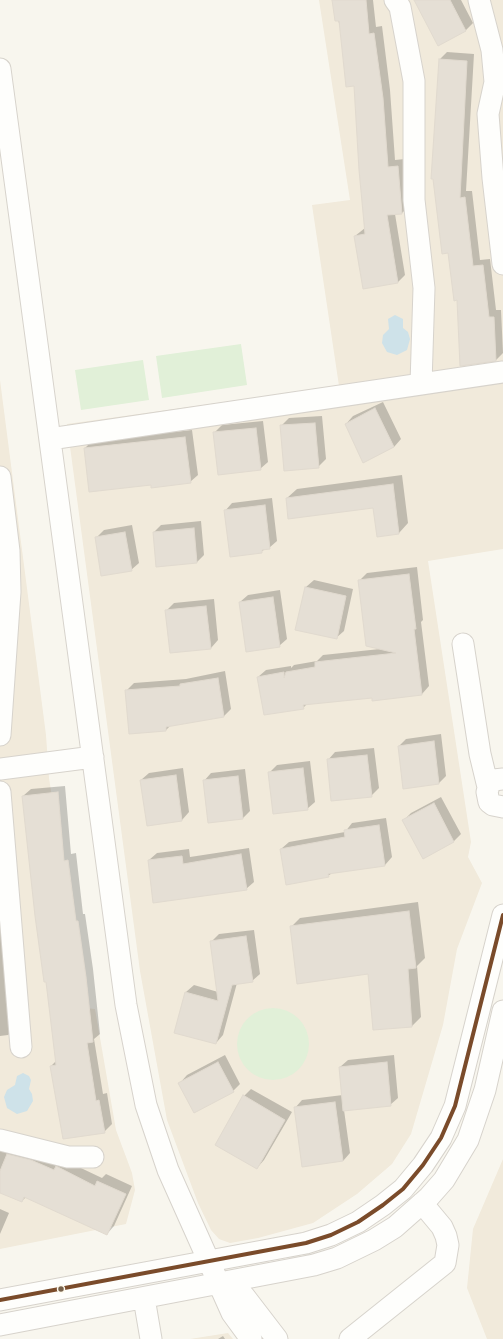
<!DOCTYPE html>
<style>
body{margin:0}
canvas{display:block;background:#f8f6ee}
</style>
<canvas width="503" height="1339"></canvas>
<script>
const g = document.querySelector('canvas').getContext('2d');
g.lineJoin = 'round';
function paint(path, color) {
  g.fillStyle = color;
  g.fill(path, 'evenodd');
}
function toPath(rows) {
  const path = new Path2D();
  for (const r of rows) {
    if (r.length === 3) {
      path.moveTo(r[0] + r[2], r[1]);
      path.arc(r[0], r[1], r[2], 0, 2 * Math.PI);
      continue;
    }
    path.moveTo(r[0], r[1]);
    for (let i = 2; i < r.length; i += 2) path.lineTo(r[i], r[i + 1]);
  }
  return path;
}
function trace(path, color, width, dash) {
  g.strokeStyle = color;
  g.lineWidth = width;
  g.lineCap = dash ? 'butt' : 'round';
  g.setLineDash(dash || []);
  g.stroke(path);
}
paint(toPath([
 [319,0,503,0,503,549,428,561,471,842,468,857,482,883,457,949,443,1025,411,1134,392,1164,357,1194,313,1223,258,1238,230,1243,219,1239,211,1230,198,1203,167,1120,140,971,67,424,339,386,312,205,350,200],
 [0,380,46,735,49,778,85,1008,95,1009,116,1130,132,1173,135,1190,126,1224,0,1249],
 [503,1159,503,1339,487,1339,467,1288,473,1229],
 [228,1333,233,1339,190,1339]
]), '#f1eadb');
paint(toPath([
 [241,344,247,385,162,398,156,356],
 [143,360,149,400,81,410,75,370],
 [273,1044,36]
]), '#e1f0d8');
paint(toPath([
 [395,315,403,319,403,328,408,332,410,339,407,350,397,355,387,352,382,343,383,335,389,329,388,319],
 [23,1073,29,1076,31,1080,29,1089,32,1094,33,1101,27,1111,17,1114,7,1108,4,1097,7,1090,15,1085,17,1076]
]), '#cee2e9');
paint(toPath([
 [333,0,373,0,376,27,382,26,390,90,395,160,405,159,409,206,402,213,395,214,405,275,398,282,355,236,365,228,355,85],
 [420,0,461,0,473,23,466,30,439,44],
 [447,52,474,54,466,191,472,191,480,260,490,259,496,310,501,310,503,353,496,360,458,299,440,59],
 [383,402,401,439,394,447,364,461,346,424,353,416],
 [322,416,326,459,318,467,281,426,289,418],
 [263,421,268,462,260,469,214,433,222,425],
 [192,430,198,475,190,482,85,448,92,441],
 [402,475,408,523,399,533,374,507,287,498,297,489],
 [272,498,277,541,269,548,265,549,261,552,225,511,232,503],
 [201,521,204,555,197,562,154,532,161,525],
 [132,525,139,563,131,570,96,538,104,530],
 [417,567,423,620,421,622,429,686,422,694,373,700,373,697,307,704,303,708,258,677,266,670,291,666,291,668,294,665,317,661,323,655,380,649,359,581,367,573],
 [314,580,353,589,344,631,336,638,297,629,306,587],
 [280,590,287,639,279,646,240,602,248,595],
 [214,599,218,640,211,648,166,611,174,603],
 [225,671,231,709,224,716,171,725,166,730,126,691,134,683,186,679],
 [441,734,446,776,439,783,404,788,399,746,406,739],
 [374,748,379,788,371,796,328,760,335,752],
 [310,761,315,802,307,809,269,773,277,765],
 [183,768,189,812,182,820,141,780,149,773],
 [245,769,250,811,243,818,204,781,211,773],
 [65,786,71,854,76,853,83,914,85,914,93,969,100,1034,94,1039,103,1094,107,1093,112,1124,104,1132,51,1066,57,1060,23,796,31,789],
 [441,797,461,834,454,841,423,857,403,821,411,813],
 [386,818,392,857,385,865,332,873,328,876,281,849,289,842,345,832,352,823],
 [0,842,15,1028,8,1035,0,1036],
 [249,848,254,882,246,889,149,860,157,853,189,849,190,857],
 [418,902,425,958,417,966,421,1017,412,1026,369,973,291,927,300,918],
 [254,930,260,974,252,981,237,983,223,1035,216,1043,176,1032,186,992,194,985,218,992,211,942,219,934],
 [225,1055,240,1084,233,1091,180,1083,187,1075],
 [394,1055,398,1098,390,1105,344,1110,350,1153,343,1161,295,1108,302,1100,343,1095,340,1067,348,1060],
 [251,1089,292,1112,264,1160,257,1168,244,1096],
 [0,1141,64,1160,102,1178,106,1174,132,1186,114,1226,107,1234,26,1197,22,1201,0,1192],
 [0,1209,9,1213,0,1234],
 [223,1336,225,1339,218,1339]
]), '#0003');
const building = toPath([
 [332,0,366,0,369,34,374,33,383,98,388,167,398,166,402,214,387,215,398,283,363,289,354,236,365,234,359,170,354,86,346,87,339,21,335,21,332,0],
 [414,0,450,0,466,31,438,46,414,0],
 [439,59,467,61,460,198,465,197,473,266,483,265,489,317,494,317,496,361,460,366,457,300,454,301,448,253,442,254,433,179,431,179,439,59],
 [375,408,394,447,363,463,345,424,375,408],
 [315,423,319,468,284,471,280,425,315,423],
 [256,428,261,470,218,475,213,432,256,428],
 [185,437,191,483,151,488,151,485,89,492,84,448,185,437],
 [393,484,399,534,377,537,373,508,288,519,286,498,393,484],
 [265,505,270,549,262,550,262,553,230,557,224,510,265,505],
 [194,528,197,563,156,567,153,532,194,528],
 [125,532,132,571,101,576,95,537,125,532],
 [409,574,416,629,414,629,422,695,372,701,372,698,303,705,304,709,264,715,257,677,284,672,284,678,286,672,315,667,315,662,396,653,366,646,358,580,409,574],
 [305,587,346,596,337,639,295,630,305,587],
 [273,597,280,647,246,652,239,602,273,597],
 [206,606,211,649,170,653,165,610,206,606],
 [218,678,224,717,166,727,166,731,129,734,125,690,180,686,180,684,218,678],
 [434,741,439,784,403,789,398,746,434,741],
 [367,755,372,797,331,801,327,759,367,755],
 [303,768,308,810,273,814,268,772,303,768],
 [176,775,182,821,147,826,140,780,176,775],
 [238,776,243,819,208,823,203,780,238,776],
 [58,792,64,861,68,860,76,921,78,921,86,977,93,1042,87,1043,96,1101,99,1100,105,1133,63,1139,50,1066,56,1065,46,982,44,982,35,916,22,796,58,792],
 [434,803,454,842,423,859,402,820,434,803],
 [379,825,385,866,328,874,329,877,286,885,280,849,345,837,344,830,379,825],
 [241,854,247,890,153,903,148,860,182,856,183,864,241,854],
 [409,911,416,968,408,969,412,1027,373,1030,368,974,297,984,290,926,409,911],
 [246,936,253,982,232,985,216,1044,174,1033,185,992,218,1001,210,941,246,936],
 [218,1062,234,1092,194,1113,178,1083,218,1062],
 [387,1062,391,1106,343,1111,339,1067,387,1062],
 [243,1095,285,1120,257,1169,215,1145,243,1095],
 [335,1102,343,1161,302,1167,294,1107,335,1102],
 [7,1154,31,1160,54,1170,56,1166,95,1186,97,1181,126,1194,107,1235,24,1197,22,1202,0,1193,0,1171,7,1154]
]);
paint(building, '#e5dfd5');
trace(building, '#e1dacf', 1);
const minor = toPath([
 [395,0,400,7,414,81,414,200,424,288,421,384],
 [479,0,492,50,495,82,488,114,493,178,503,264],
 [0,69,126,1005,146,1105,168,1170,232,1313,251,1339],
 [50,439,503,372],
 [0,477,9,551,10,592,0,735],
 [463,644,480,754,488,787],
 [0,769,93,757],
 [503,779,494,780,490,783,487,792,489,802,493,805,503,807],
 [0,792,21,1047],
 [0,1140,68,1157,93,1157],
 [218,1283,244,1296,277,1339],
 [144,1298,151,1339],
 [0,1300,306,1243,331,1235,358,1222,383,1205,403,1189,423,1165,441,1138,455,1106,503,915],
 [0,1325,314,1265,337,1258,374,1240,395,1227,429,1197,444,1180,468,1140,485,1090,503,1011],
 [350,1339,445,1263,448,1245,446,1236,442,1227,422,1203]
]);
trace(minor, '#d7d3cc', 23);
trace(minor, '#fefefc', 21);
trace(toPath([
 [0,1300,306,1243,331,1235,358,1222,383,1205,403,1189,423,1165,441,1138,455,1106,503,915]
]), '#7a4b2a', 4);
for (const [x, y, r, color] of [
 [61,1289,3.5,"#77624c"]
]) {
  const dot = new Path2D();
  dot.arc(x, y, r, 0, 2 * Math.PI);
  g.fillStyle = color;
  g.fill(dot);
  trace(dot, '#fffbef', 1.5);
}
</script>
